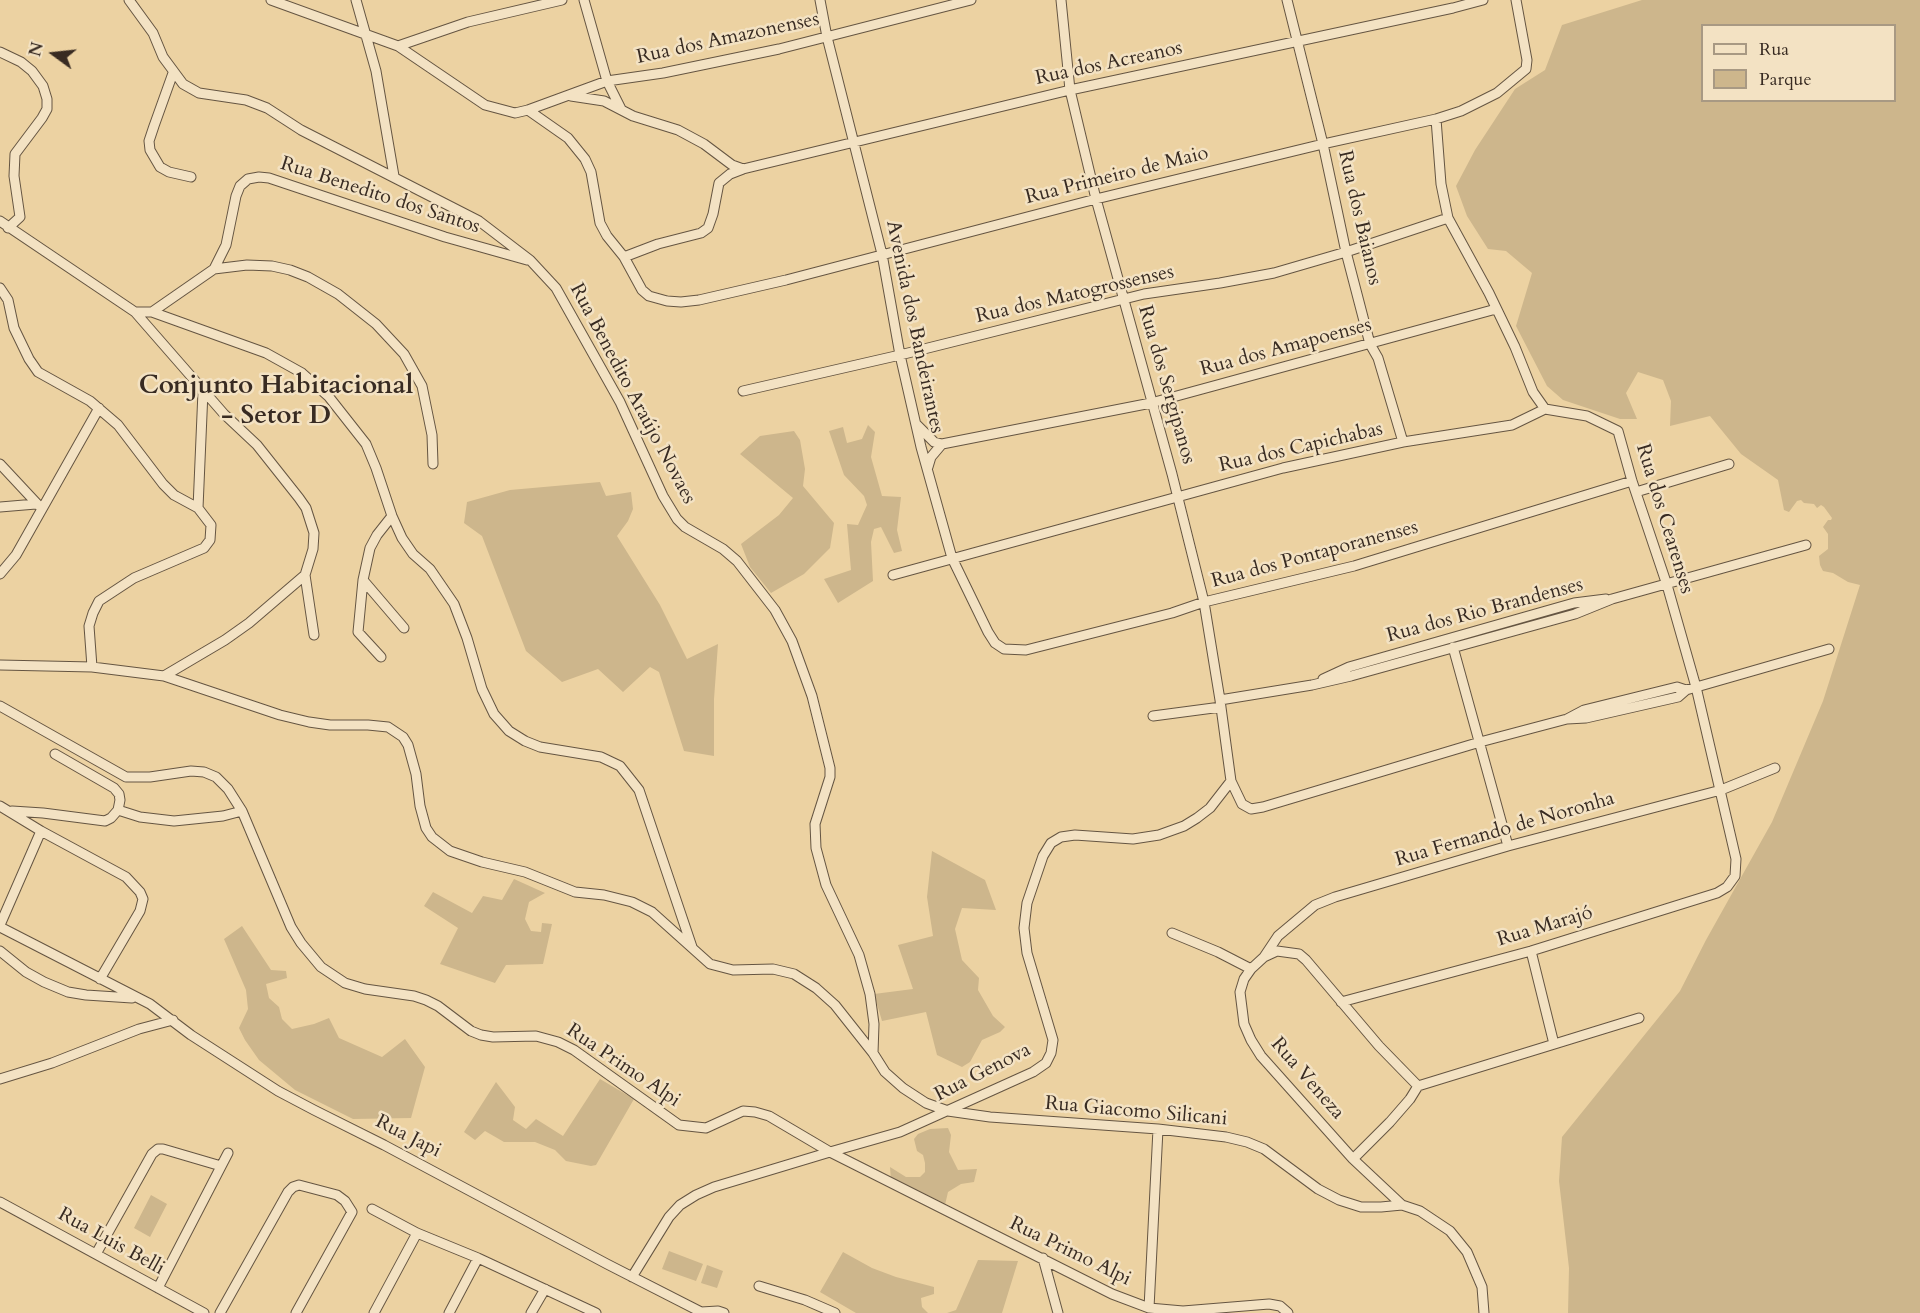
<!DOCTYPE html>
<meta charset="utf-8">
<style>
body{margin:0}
#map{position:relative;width:1920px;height:1313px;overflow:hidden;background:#ecd2a2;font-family:Cardo,serif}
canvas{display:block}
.legend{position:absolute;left:1701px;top:24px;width:195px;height:78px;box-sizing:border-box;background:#f3e2c3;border:2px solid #a89983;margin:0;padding:8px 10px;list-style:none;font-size:18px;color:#382b22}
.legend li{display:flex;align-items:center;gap:12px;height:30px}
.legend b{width:30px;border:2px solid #a89983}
.north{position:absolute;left:24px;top:24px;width:60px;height:60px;-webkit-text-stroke:4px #f3e2c3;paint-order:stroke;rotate:285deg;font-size:16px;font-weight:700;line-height:24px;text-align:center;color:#382b22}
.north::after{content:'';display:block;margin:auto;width:21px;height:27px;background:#382b22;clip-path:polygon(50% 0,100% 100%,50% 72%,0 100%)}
</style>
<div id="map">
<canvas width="1920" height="1313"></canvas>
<ul class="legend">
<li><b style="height:8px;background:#f3e2c3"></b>Rua</li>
<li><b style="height:16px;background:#cdb68c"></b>Parque</li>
</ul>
<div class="north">N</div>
</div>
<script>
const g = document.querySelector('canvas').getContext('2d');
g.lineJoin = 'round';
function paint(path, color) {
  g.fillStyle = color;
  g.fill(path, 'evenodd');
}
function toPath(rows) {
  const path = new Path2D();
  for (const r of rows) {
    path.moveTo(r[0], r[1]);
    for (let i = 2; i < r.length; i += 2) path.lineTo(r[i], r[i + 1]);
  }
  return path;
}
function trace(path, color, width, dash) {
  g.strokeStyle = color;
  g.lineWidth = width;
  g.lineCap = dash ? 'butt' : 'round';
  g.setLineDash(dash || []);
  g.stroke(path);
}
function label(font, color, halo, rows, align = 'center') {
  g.font = font + ' Cardo,serif';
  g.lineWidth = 5;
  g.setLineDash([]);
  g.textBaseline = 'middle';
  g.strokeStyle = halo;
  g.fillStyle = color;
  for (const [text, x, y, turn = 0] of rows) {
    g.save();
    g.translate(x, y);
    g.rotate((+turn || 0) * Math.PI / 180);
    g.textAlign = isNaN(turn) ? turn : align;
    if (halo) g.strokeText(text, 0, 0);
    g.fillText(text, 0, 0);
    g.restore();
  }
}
paint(toPath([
 [1642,0,1920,0,1920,1313,1568,1313,1569,1268,1559,1181,1562,1137,1680,991,1706,940,1772,822,1823,701,1860,585,1848,582,1833,573,1823,571,1820,565,1819,556,1828,549,1828,534,1823,527,1828,520,1831,520,1832,518,1824,507,1821,505,1817,508,1814,504,1804,503,1801,500,1797,501,1789,512,1784,510,1778,480,1741,454,1710,416,1670,426,1671,401,1663,380,1638,372,1626,393,1637,419,1620,419,1563,400,1547,386,1516,326,1532,273,1506,251,1488,249,1467,216,1456,186,1475,150,1515,89,1545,70,1562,25],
 [1702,26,1894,26,1894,100,1702,100],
 [868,425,875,432,871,457,882,496,901,497,897,530,902,551,894,553,881,527,874,529,871,542,873,581,838,603,824,579,851,570,847,524,858,525,867,505,864,496,844,475,829,431,843,427,847,443,862,439],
 [794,431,800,440,805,469,803,486,834,523,830,548,804,574,771,593,750,567,741,544,779,515,793,498,740,454,760,436],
 [600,482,606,496,631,492,633,509,628,521,617,536,660,605,687,659,718,644,714,699,714,756,684,751,659,672,650,667,623,692,598,669,562,682,526,651,482,536,464,523,467,502,510,490],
 [932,851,985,880,996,910,962,908,955,929,962,960,979,978,978,990,993,1016,1005,1027,1000,1032,982,1040,970,1062,962,1067,937,1055,926,1012,882,1021,874,994,913,989,898,945,933,936,927,897],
 [514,879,545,893,529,902,525,919,531,931,541,932,542,923,552,924,543,964,506,965,495,983,440,964,458,928,424,906,433,892,472,913,483,896,502,900],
 [242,926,271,970,286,971,287,978,266,984,269,998,279,1007,282,1019,292,1029,314,1024,329,1018,339,1038,382,1057,405,1039,425,1067,411,1118,353,1119,295,1090,259,1060,245,1040,239,1028,248,1009,246,990,224,939],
 [600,1079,634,1099,596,1165,591,1166,566,1161,555,1150,535,1142,504,1142,485,1131,475,1140,464,1132,496,1082,515,1107,513,1120,526,1129,536,1119,563,1136],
 [948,1128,951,1135,949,1152,958,1170,977,1169,974,1182,961,1184,948,1192,945,1205,891,1180,890,1167,906,1177,920,1177,925,1172,925,1163,923,1155,917,1151,914,1139,918,1134,930,1129],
 [151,1195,167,1204,150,1237,134,1228],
 [669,1251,703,1264,696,1281,662,1269],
 [843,1252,872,1268,896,1277,934,1287,934,1294,921,1298,922,1307,928,1313,856,1313,820,1292],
 [978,1260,1018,1261,1002,1313,947,1313,956,1310],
 [707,1265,723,1271,717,1288,701,1283]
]), '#cdb68c');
const minor = toPath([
 [129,0,153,33,163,57,183,84,199,93,246,100,267,108,301,130,479,221,530,260,556,288,620,402,663,496,677,519,685,527,723,549,737,561,775,610,792,641,812,696,830,768,830,777,815,824,816,848,826,885,859,955,870,994,874,1024,873,1053],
 [271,0,398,46,485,105,515,113,528,110,607,81,663,73,779,49,971,0],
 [356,0,376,71,394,176],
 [584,0,607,81,621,109],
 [820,0,827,37,882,254,900,355,921,447,952,558,988,632,995,643,1004,649,1026,650,1172,613,1204,602,1354,566,1632,481],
 [1061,0,1070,90,1096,199,1172,474,1204,602,1220,700,1231,781,1242,804,1251,809,1263,807,1480,742,1567,719,1584,710,1677,687,1686,690],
 [1287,0,1323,144,1346,252,1370,344,1378,358,1403,442],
 [398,46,468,22,562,0],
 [0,52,21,62,32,71,43,86,47,99,47,109,42,118,15,154,14,176,20,217,8,228],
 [173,73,154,126,149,141,150,150,160,167,169,172,191,177],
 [571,96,604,101,633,116,678,130,704,144,732,165,743,169],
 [528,110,568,138,585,159,591,172,600,223,607,236,624,257,642,290,649,296,667,301,681,302,699,300,786,280,1096,199,1323,144,1436,119,1461,111,1497,93,1526,69,1527,60,1516,0],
 [1436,119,1441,184,1448,218,1489,293,1515,347,1533,392,1545,409],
 [0,221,135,312,224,414,257,445,299,498,306,508,314,533,313,549,305,575,314,635],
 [624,257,658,244,701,233,708,228,713,214,719,183,730,174,743,169,1070,90,1453,8,1483,0],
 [214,269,247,265,272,266,290,270,308,277,338,294,376,324,404,354,422,386,432,435,433,464],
 [0,288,8,300,14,328,29,359,38,372,90,401,118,425,163,484,174,495,198,508],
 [135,312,152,312,266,353,302,373,329,397,366,444,376,468,392,516,402,538,413,554,430,569,454,604,467,638,482,689,494,714,509,731,525,741,540,747,601,757,620,766,639,790,692,947],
 [152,312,214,269,226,245,236,196,240,186,248,179,259,177,269,178,445,237,527,260],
 [743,391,900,355,1144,294,1220,283,1274,273,1346,252,1448,218],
 [916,424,934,442,942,444,931,457,928,467],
 [942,444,1151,403,1496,309],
 [0,464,42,509],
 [1636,492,1729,464],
 [0,507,36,504],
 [0,574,16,555,99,408],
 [893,575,1283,468,1403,442,1512,425,1545,409,1587,416,1618,431,1632,481,1667,585,1696,687,1736,859,1735,876,1727,887,1717,893,1531,951,1341,1002],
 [363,580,404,628],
 [1453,647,1508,846],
 [381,657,358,632,363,580,370,548,377,535,392,516],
 [0,665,92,667,164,676,280,715,309,722,330,725,368,725,388,727,403,737,408,745,416,774,420,806,426,828,432,837,450,851,482,862,525,872,575,892,604,895,632,902,652,912,710,964,733,970,773,969,794,974,816,988,835,1005,873,1053,885,1072,903,1088,926,1103,948,1111,990,1117,1158,1129,1226,1137,1247,1142,1264,1149,1318,1189,1339,1200,1361,1207,1381,1207,1402,1205,1420,1211,1450,1231,1467,1252,1482,1287,1484,1313],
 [92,667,89,626,93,613,99,601,134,578,204,548,210,540,211,525,198,508,203,391],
 [164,676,225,640,249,623,305,575],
 [1323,679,1349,667,1574,603,1606,599],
 [1220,700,1312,685,1351,676,1575,614,1612,599,1806,545],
 [0,706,126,777,150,777,191,771,204,772,216,777,228,789,242,811,291,927,301,943,321,967,345,983,365,989,414,996,426,1000,438,1006,471,1031,481,1035,493,1037,536,1036,558,1042,574,1050,679,1125,706,1128,743,1111,755,1112,769,1116,830,1152,1112,1294,1149,1308,1183,1311,1269,1304,1280,1306,1288,1313],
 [1153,716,1221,707],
 [1567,719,1586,718,1678,697,1686,690,1829,649],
 [0,806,41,831,126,877,140,892,143,899,140,911,100,979],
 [118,810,140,817,174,821,223,816,242,811],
 [12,811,43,813,105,821,111,818,118,810,120,800,119,794,114,788,55,754],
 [0,925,41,831],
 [0,927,150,1004,191,1035,278,1091,314,1110,384,1145,607,1264,701,1312,718,1311,724,1313],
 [1172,933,1218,952,1251,969],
 [0,951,26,972,44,982,68,992,86,995,132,998],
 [1531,951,1554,1044],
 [1264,957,1278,936,1315,905,1335,897,1508,846,1721,790,1775,768],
 [0,1079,52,1063,139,1029,173,1020],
 [1353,1159,1390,1122,1410,1099,1418,1086,1639,1018],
 [0,1202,204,1313],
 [1402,1205,1353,1159,1261,1056,1251,1040,1244,1024,1240,992,1244,979,1251,969,1264,957,1277,951,1299,954,1306,960,1379,1046,1418,1086],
 [372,1209,417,1233,478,1258,596,1313],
 [96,1254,152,1154,158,1149,163,1149,221,1166],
 [1043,1258,1058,1313],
 [632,1277,669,1217,680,1205,696,1195,714,1187,830,1152,900,1132,1033,1072,1046,1063,1051,1053,1053,1040,1027,953,1024,928,1027,903,1043,856,1051,843,1061,837,1075,835,1133,839,1159,835,1184,826,1197,818,1210,808,1231,781],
 [759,1286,805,1300,835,1313],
 [158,1288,228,1153],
 [1149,1308,1158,1129],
 [220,1313,288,1192,293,1187,299,1185,337,1195,345,1201,352,1212,296,1313],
 [374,1313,417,1233],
 [449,1313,478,1258],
 [531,1313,545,1289]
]);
trace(minor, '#655542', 11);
trace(minor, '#f3e2c3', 9);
label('20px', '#382b22', '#f3e2c3', [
 ["Rua dos Amazonenses",728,39,-12],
 ["Rua dos Acreanos",1109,64,-12],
 ["Rua Primeiro de Maio",1117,176,-14],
 ["Rua Benedito dos Santos",380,196,18],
 ["Rua dos Baianos",1359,218,77],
 ["Rua dos Matogrossenses",1075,295,-13],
 ["Avenida dos Bandeirantes",914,327,78],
 ["Rua dos Amapoenses",1286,348,-15],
 ["Rua dos Sergipanos",1166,385,74],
 ["Rua Benedito Araújo Novaes",632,394,62],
 ["Rua dos Capichabas",1301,448,-13],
 ["Rua dos Cearenses",1664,519,73],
 ["Rua dos Pontaporanenses",1315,555,-15],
 ["Rua dos Rio Brandenses",1485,611,-15],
 ["Rua Fernando de Noronha",1505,830,-16],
 ["Rua Marajó",1545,927,-17],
 ["Rua Primo Alpi",623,1066,34],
 ["Rua Genova",983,1073,-27],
 ["Rua Veneza",1307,1079,49],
 ["Rua Giacomo Silicani",1136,1112,5],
 ["Rua Japi",408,1137,27],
 ["Rua Luis Belli",111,1242,29],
 ["Rua Primo Alpi",1070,1252,26]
]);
label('bold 26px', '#382b22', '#f3e2c3', [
 ["Conjunto Habitacional",276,387],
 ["- Setor D",276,417]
]);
</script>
